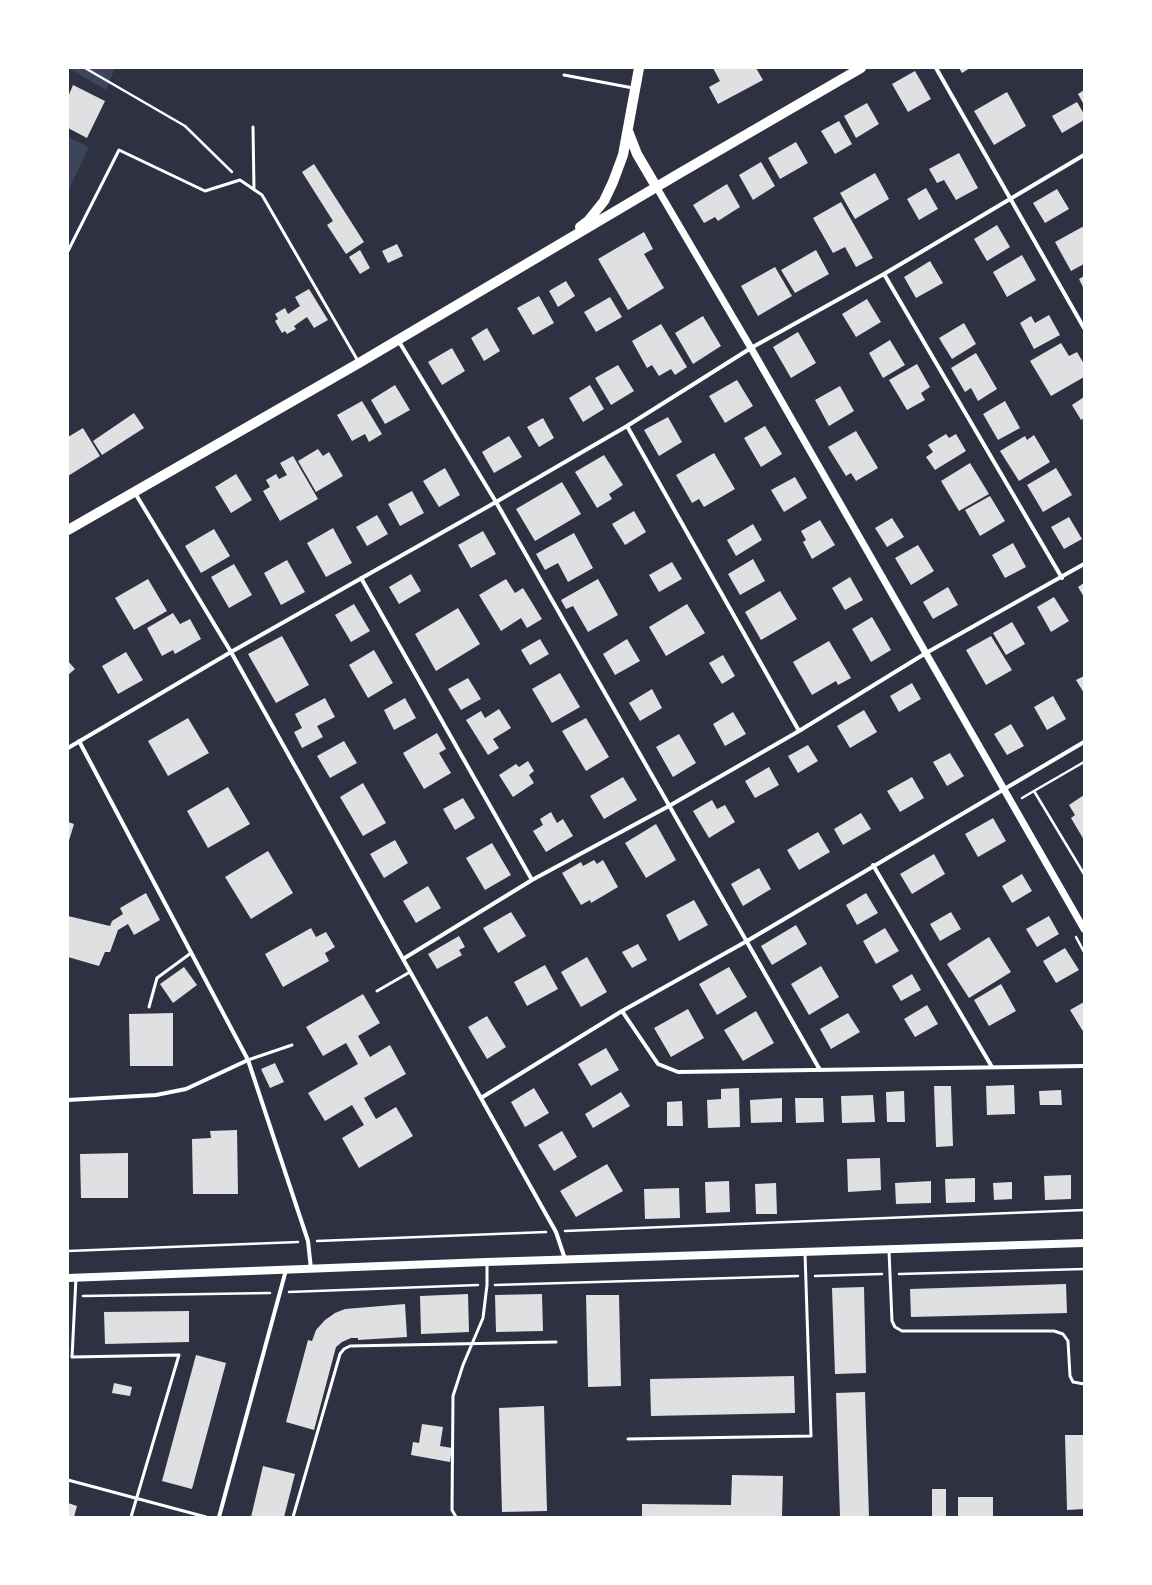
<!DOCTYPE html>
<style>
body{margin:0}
#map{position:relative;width:1152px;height:1585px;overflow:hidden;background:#2d3142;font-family:"Alegreya Sans",sans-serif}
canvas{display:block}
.frame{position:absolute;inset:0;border:69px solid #fff;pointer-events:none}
</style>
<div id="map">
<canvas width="1152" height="1585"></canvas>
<div class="frame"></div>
</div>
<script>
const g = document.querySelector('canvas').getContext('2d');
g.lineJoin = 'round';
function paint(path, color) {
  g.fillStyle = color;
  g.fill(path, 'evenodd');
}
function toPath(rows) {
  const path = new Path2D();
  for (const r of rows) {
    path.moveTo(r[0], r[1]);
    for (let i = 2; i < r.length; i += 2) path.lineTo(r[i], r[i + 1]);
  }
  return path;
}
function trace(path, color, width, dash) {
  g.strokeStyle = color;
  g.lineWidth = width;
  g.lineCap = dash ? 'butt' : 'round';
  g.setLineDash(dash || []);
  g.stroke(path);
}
paint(toPath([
 [68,68,115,68,106,90],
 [68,137,89,147,68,191]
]), '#3c4559');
paint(toPath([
 [713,68,756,68,763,80,718,104,709,87,720,81],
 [959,68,970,68,962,73],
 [915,71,931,99,908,112,892,84],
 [73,85,105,101,87,138,68,128,68,97],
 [1084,90,1084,105,1078,94],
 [1007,92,1026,126,994,145,974,111],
 [1077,102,1084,114,1084,120,1062,133,1052,116],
 [867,103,879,124,856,138,844,116],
 [839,121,852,144,835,154,821,131],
 [796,142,808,163,780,179,768,158],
 [959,153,978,188,956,200,944,180,937,183,929,169],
 [761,162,775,186,753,200,739,175],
 [314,164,364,242,346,254,327,225,333,221,302,172],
 [875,173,889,199,855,219,840,193],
 [727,184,740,207,718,221,715,217,704,223,693,205],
 [926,188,938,209,919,220,907,199],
 [1057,189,1069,209,1045,223,1033,203],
 [841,202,873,258,856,267,845,247,833,253,813,218],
 [997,225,1010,247,987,261,974,239],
 [1084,226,1084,264,1071,271,1055,242],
 [644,232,653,249,644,254,664,288,628,310,598,259],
 [397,244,403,256,388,263,382,251],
 [360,250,370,268,360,274,349,257],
 [816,250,829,274,795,293,781,270],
 [1022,255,1036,280,1007,297,993,272],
 [930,261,943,283,916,298,904,277],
 [775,267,792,296,758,316,741,286],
 [1084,276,1084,289,1079,279],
 [566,281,575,296,558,307,549,291],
 [309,289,328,320,314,328,307,317,294,326,296,329,287,334,285,331,282,333,275,321,278,319,275,314,285,308,288,314,300,306,295,297],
 [539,296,554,323,533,335,517,308],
 [610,297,622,317,596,332,584,312],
 [867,299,881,322,856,337,842,314],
 [1049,315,1060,335,1034,349,1020,323,1031,316,1035,323],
 [703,316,721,346,693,364,675,333],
 [964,323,976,344,952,359,939,338],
 [661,324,687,367,675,375,671,369,659,376,652,365,647,368,632,341],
 [487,328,500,351,484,361,471,338],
 [798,332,816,363,791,378,773,347],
 [890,340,905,365,883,378,869,353],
 [1061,343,1069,356,1077,352,1084,364,1084,377,1051,396,1030,361],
 [452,348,465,371,442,385,428,362],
 [976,353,997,389,978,401,971,388,965,392,951,368],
 [917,364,930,387,921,393,925,400,907,410,889,380],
 [618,365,634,391,611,405,595,378],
 [737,380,753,406,725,423,709,396],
 [395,385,410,410,385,424,371,400],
 [590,385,604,409,583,422,569,398],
 [840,386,854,411,829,426,815,400],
 [1084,397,1084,418,1081,420,1072,405],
 [362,401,382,434,369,442,365,434,352,441,337,415],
 [1005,401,1020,428,998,440,983,414],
 [134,413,144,428,102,455,93,441],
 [668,417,682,442,659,456,644,430],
 [543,418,554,438,539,447,527,427],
 [765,426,782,454,761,467,744,438],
 [83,428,100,456,68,476,68,437],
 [856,431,878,468,856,481,851,473,846,476,828,447],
 [946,434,949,438,956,434,966,451,935,470,926,457,933,452,928,445],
 [1034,435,1050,462,1019,481,1000,451,1025,436,1027,440],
 [509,436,522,457,494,473,482,452],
 [318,449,323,456,329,452,343,476,316,492,298,461],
 [714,453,735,489,704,507,699,499,692,503,676,475],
 [604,455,623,485,609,494,612,499,597,508,575,472],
 [293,456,318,499,280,521,263,491,270,487,266,480,276,474,279,479,287,475,280,463],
 [970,463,989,494,959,511,941,481],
 [445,468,460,495,439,507,423,481],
 [1056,468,1072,495,1043,512,1027,485],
 [236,474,252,500,231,513,215,487],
 [795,477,807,498,784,512,771,490],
 [562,482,581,514,535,541,516,509],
 [412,491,424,513,400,526,388,504],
 [990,496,1005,521,980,536,965,510],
 [634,511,646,532,625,545,612,524],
 [377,515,388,534,367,546,356,527],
 [1069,517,1082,539,1064,549,1051,527],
 [892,518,904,537,887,547,875,528],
 [820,520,835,545,812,559,803,542,806,540,801,531],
 [753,524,762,540,736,556,727,540],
 [333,528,352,563,326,577,307,543],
 [214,529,230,556,201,573,185,546],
 [483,531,496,554,471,568,458,545],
 [574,533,593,568,568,582,558,563,545,570,536,554],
 [1013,543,1026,567,1005,578,992,555],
 [918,545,934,571,911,585,895,558],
 [753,559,765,581,740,595,728,574],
 [287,560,305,592,281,605,264,573],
 [672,562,682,579,659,592,649,575],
 [234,564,252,595,229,608,211,577],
 [411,574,421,591,399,604,389,587],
 [850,577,863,600,845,610,832,588],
 [148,579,167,611,134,630,115,598],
 [506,579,515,593,523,588,542,619,527,628,521,618,501,631,479,595],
 [598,579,618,615,588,632,573,606,566,609,561,600],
 [1084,583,1084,597,1078,587],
 [948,587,958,605,933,619,923,602],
 [780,591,797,619,761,640,745,612],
 [1054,597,1069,621,1051,632,1037,607],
 [354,604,370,631,351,642,335,615],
 [687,604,705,633,666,656,649,627],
 [458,608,480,644,436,671,415,634],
 [173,613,180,624,190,619,201,639,175,654,173,650,162,656,147,628],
 [872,617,891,650,871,662,852,629],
 [1012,622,1025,644,1006,655,993,633],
 [282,636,309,685,276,703,248,654],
 [991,636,1012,670,986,685,966,650],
 [540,639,549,654,530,665,521,650],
 [627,639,640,661,615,675,603,654],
 [829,641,851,678,838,685,836,681,812,695,793,662],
 [374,650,393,683,368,698,349,665],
 [126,652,143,680,118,694,102,666],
 [723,655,735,676,722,684,709,663],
 [68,661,75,669,68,675],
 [560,673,580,707,552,723,532,689],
 [1084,676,1084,693,1076,680],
 [468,678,481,699,461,710,448,689],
 [912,683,921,699,899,712,890,696],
 [652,689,662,708,640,721,629,703],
 [1053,696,1066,719,1047,730,1034,707],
 [325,698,335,717,317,726,323,737,302,748,294,732,302,728,295,714],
 [405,698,416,718,394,730,384,710],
 [499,709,511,728,493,739,499,748,488,755,466,720,481,711,485,718],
 [864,710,877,732,850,748,837,726],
 [733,712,746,734,725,746,713,724],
 [188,718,209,753,168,776,148,741],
 [586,718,609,757,586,771,562,731],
 [1011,724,1024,746,1007,755,994,734],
 [437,733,446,749,439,753,451,773,424,789,403,753],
 [679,734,696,763,673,777,656,747],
 [344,741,357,763,330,778,317,756],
 [808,745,818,761,798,773,788,756],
 [950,753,964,776,947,786,933,762],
 [528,761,534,771,529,775,534,783,513,797,499,775,516,764,519,767],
 [769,767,779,785,755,798,745,781],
 [623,777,637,800,604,819,590,796],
 [912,777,924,798,900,812,887,791],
 [363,783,386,823,363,836,340,797],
 [228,787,250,824,208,848,187,811],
 [1084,795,1084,840,1071,818,1075,815,1069,805],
 [463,798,475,818,455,830,443,809],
 [712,800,717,809,725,805,735,822,709,838,693,811],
 [551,812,557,823,563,819,573,836,546,852,533,831,543,825,540,819],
 [861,813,871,829,843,845,834,829],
 [993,818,1006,841,978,857,965,834],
 [68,822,74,824,68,844],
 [656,824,676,860,646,878,625,843],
 [818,832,830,852,799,870,787,850],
 [395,840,408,863,384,878,370,854],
 [492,843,511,875,485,890,466,858],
 [268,851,293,893,251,919,225,877],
 [934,854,945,874,912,894,900,874],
 [594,860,597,864,603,860,618,887,591,903,590,900,581,905,562,873,581,862,583,866],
 [759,868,771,889,743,906,731,884],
 [1022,874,1032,891,1012,903,1002,886],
 [428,886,441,908,416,923,403,901],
 [146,893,160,920,134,935,128,924,118,930,110,952,105,952,99,966,68,957,68,916,110,926,112,921,123,914,120,908],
 [866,893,878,913,857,925,846,905],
 [694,900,708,925,679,941,666,915],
 [511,912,526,936,498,953,483,928],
 [951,912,961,929,940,941,930,924],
 [1049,916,1059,934,1037,947,1026,929],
 [796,925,807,944,772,965,761,946],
 [311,928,316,937,326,932,335,947,325,953,329,961,283,987,265,954],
 [885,928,899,951,876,964,863,941],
 [459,936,465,947,459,950,462,955,437,969,428,954],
 [989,937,1011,972,969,998,947,964],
 [638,944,647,960,632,968,622,952],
 [1065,948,1079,970,1056,983,1043,961],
 [587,957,607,992,581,1007,561,972],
 [545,965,558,989,527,1006,514,982],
 [821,966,839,997,809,1015,791,984],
 [184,967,197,985,173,1003,160,984],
 [729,967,747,997,717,1015,699,984],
 [912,974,921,990,901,1001,892,986],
 [1001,984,1016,1011,989,1026,974,1000],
 [363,994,380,1023,358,1036,370,1057,390,1045,406,1074,364,1098,376,1119,396,1107,413,1136,359,1168,342,1138,364,1125,352,1105,325,1121,308,1093,358,1064,346,1043,323,1056,306,1027],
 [1084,1002,1084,1033,1070,1010],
 [927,1005,938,1024,915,1037,904,1019],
 [688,1009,704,1038,671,1057,654,1028],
 [756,1011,774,1043,743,1061,724,1030],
 [173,1013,173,1066,130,1066,129,1014],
 [848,1013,860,1032,831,1049,820,1029],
 [487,1016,506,1047,487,1059,468,1027],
 [606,1048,619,1070,591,1086,578,1064],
 [275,1063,284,1082,270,1088,261,1069],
 [1014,1085,1015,1114,987,1115,986,1086],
 [934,1086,951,1086,953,1146,936,1147],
 [534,1088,549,1113,525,1127,511,1102],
 [739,1088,740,1127,708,1128,707,1100,721,1099,721,1089],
 [1061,1090,1062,1105,1040,1105,1039,1091],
 [904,1091,905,1122,887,1122,886,1092],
 [621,1092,630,1106,593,1128,585,1114],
 [873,1095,875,1122,842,1123,841,1096],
 [782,1098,782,1122,751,1123,750,1100],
 [795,1098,823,1098,824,1122,796,1123],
 [682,1101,683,1126,667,1126,667,1102],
 [237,1130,238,1194,193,1194,192,1139,211,1138,210,1131],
 [562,1131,577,1157,554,1171,538,1145],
 [128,1153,128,1198,81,1198,80,1154],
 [880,1158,881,1190,848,1192,847,1159],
 [607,1164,623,1191,576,1217,560,1191],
 [1071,1175,1071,1199,1045,1200,1044,1176],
 [975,1178,975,1202,946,1203,945,1179],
 [729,1181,730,1212,706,1213,705,1182],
 [931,1181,931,1203,896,1204,895,1183],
 [1012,1182,1012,1199,994,1200,993,1183],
 [776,1183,777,1214,756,1214,755,1184],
 [679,1188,680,1218,645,1219,644,1189],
 [1066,1284,1067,1313,911,1317,910,1289],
 [864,1287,866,1373,835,1374,832,1288],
 [468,1294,469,1332,421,1334,420,1296],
 [542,1294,543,1331,496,1332,495,1295],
 [586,1295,619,1295,621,1386,588,1387],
 [405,1304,407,1337,358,1340,358,1338,351,1338,342,1342,336,1347,314,1430,286,1422,308,1340,312,1341,316,1330,325,1320,335,1313,345,1309],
 [189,1311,189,1342,105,1344,104,1312],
 [196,1355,226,1363,192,1489,162,1481],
 [794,1376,795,1413,651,1416,650,1379],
 [114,1383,132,1387,130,1396,112,1393],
 [865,1392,869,1517,840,1517,836,1393],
 [544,1406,547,1511,502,1512,499,1408],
 [422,1424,443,1427,440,1446,452,1448,450,1462,411,1455,413,1442,419,1443],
 [1065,1435,1084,1435,1084,1509,1067,1510],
 [263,1466,295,1474,284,1517,251,1517],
 [732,1475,783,1476,782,1517,642,1517,642,1504,731,1505],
 [932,1489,946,1489,946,1516,932,1516],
 [958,1497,993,1497,993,1517,958,1517],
 [68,1503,77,1506,74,1517,68,1517]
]), '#e0e0e3');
trace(toPath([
 [85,68,185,126,232,172],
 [1084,762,1034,791,1084,874],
 [1022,798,1034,791],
 [1076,937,1084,952],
 [565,1231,1084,1210],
 [317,1241,546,1232],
 [68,1251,298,1242],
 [899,1274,1084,1269],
 [815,1276,882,1274],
 [495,1285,798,1276],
 [289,1292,478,1285],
 [83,1296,270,1293]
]), '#fff', 2.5);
trace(toPath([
 [564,75,633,88],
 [253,127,254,190],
 [68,251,119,150,205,191,240,180,262,195,358,361],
 [377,991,410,972],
 [149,1007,157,978,191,953],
 [248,1060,292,1045],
 [889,1251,892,1321,895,1327,902,1331,1054,1331,1063,1334,1068,1341,1070,1376,1073,1382,1084,1384],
 [76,1278,72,1357,179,1355,131,1517],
 [628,1439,811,1436,805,1253],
 [68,1480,206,1517],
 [293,1517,340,1354,344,1349,350,1346,556,1342],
 [456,1517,452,1510,453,1396,463,1365,483,1318,487,1285,487,1264]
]), '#fff', 3);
trace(toPath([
 [936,68,1084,328],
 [884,274,1062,578],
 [398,340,496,502,820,1070],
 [627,426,799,731],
 [135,493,231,652,556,1232,565,1259],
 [361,578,532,880],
 [79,741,248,1060,308,1241,311,1269],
 [68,748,231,652,496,502,627,426,751,348,884,274,1084,155],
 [873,865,992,1067],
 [403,959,532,880,669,806,799,731,926,653,1084,564],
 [622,1011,658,1064,678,1072,1084,1066],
 [481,1098,622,1011,747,941,1084,742],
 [68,1100,156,1095,186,1089,248,1060],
 [219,1517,286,1270]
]), '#fff', 4);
trace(toPath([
 [657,188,751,348,1084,929]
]), '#fff', 7);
trace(toPath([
 [68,1278,486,1262,1084,1243]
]), '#fff', 8);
trace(toPath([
 [628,131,637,154,657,188],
 [580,227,588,221,604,201,613,182,623,155,639,68],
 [68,530,359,363,680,173,861,68]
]), '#fff', 10);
</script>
